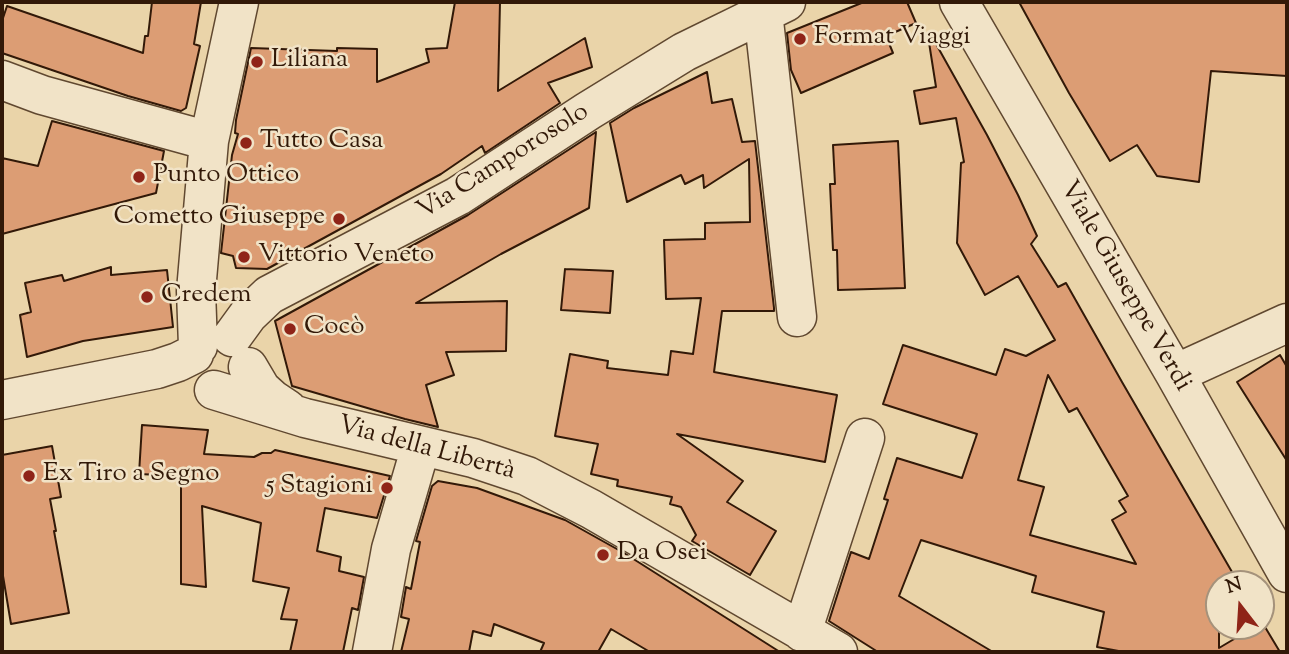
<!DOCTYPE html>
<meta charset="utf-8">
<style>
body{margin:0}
#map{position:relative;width:1289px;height:654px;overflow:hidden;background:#ead4a9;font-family:"Sorts Mill Goudy",serif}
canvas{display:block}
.frame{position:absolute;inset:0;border:4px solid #321908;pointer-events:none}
.north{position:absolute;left:1205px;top:570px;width:70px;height:70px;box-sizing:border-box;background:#f1e3c7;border:2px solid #a5927b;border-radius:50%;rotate:343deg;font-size:19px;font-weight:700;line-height:28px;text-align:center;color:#321908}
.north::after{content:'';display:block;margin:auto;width:24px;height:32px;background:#8f2418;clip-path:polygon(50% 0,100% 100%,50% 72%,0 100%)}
</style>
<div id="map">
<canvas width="1289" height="654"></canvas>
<div class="frame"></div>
<div class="north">N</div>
</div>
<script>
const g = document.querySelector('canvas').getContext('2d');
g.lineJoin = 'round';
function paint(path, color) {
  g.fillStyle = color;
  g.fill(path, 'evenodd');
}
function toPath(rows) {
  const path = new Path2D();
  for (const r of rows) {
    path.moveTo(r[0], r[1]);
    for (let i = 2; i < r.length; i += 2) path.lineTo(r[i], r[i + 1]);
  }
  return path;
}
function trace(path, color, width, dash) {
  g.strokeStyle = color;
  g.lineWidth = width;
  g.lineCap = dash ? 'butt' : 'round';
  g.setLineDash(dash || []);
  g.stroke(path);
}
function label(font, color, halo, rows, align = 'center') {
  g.font = font + ' "Sorts Mill Goudy",serif';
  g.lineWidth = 5;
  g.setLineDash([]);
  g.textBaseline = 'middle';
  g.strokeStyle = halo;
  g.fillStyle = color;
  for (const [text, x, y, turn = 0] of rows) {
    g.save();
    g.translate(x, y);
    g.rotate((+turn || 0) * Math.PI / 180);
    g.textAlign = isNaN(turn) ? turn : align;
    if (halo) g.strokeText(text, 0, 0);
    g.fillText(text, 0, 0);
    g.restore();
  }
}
const building = toPath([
 [152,2,201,2,194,44,200,46,186,108,181,111,128,96,2,53,2,21,7,6,143,53,145,36,148,36,152,2],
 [455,2,500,2,498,91,585,38,592,67,548,83,560,103,485,153,482,146,441,174,267,269,236,268,233,256,221,253,232,155,238,134,235,133,236,120,251,48,337,51,337,48,377,49,377,82,429,62,426,49,447,48,455,2],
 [864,2,907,2,916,23,886,36,893,53,801,93,791,70,787,33,864,2],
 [1019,2,1287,2,1287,76,1211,71,1199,182,1157,176,1137,145,1110,161,1069,93,1019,2],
 [931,35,987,135,1018,195,1037,236,1031,244,1058,287,1066,283,1122,382,1239,584,1219,584,1219,648,1256,626,1261,626,1262,622,1280,652,1124,652,1097,647,1104,612,1032,592,1036,576,921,540,899,596,993,652,878,652,829,621,851,552,869,559,888,500,884,499,897,458,962,478,977,434,883,404,903,345,996,375,1005,349,1026,356,1055,340,1018,276,985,295,957,243,961,163,964,162,956,118,920,124,914,91,936,87,928,36,931,35],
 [1048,375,1069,412,1077,408,1128,496,1119,501,1126,512,1112,520,1136,564,1030,535,1044,487,1018,480,1048,375],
 [707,72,712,103,732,99,742,142,755,141,774,308,774,311,722,311,714,372,837,395,825,462,677,434,743,481,727,502,776,531,750,575,692,541,696,535,681,507,670,504,672,497,617,486,618,480,591,474,598,444,555,436,570,354,608,361,607,368,668,375,671,351,693,354,701,298,666,299,664,240,705,239,705,223,750,222,749,159,704,188,703,175,685,184,681,175,627,202,610,123,634,108,707,72],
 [52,121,164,151,156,193,2,234,2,158,38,166,52,121],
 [596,132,589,208,501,254,416,303,507,301,506,351,446,352,454,375,426,385,438,427,405,419,292,386,275,321,468,215,596,132],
 [898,141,905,288,838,290,837,250,833,250,830,184,835,184,833,145,898,141],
 [111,267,111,275,167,270,173,327,83,341,27,357,20,315,31,312,25,283,62,275,64,281,111,267],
 [565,269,613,271,610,313,561,310,565,269],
 [1280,355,1287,367,1287,461,1237,382,1280,355],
 [142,425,208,430,204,454,254,457,262,453,271,453,275,450,390,476,377,518,325,508,317,551,341,557,339,571,364,577,358,610,352,608,343,652,290,652,297,620,281,619,289,588,253,581,261,523,202,506,206,587,181,584,181,476,139,474,142,425],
 [52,446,61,497,50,499,56,531,54,531,69,613,11,624,2,570,2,455,52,446],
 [438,481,477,488,565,520,624,553,780,652,650,652,611,629,598,652,540,652,544,643,494,624,491,636,473,631,469,652,401,652,409,619,401,617,406,587,411,589,420,542,416,541,432,486,438,481]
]);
paint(building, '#dc9d74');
trace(building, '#321908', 2);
const minor = toPath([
 [959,2,1175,374,1287,573],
 [763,12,797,317],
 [2,80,42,95,209,141],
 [232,337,248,315,269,295,458,196,588,111,684,52,786,2],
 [198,346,196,291,209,141,239,2],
 [248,367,261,389,272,399,287,409],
 [1175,374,1287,323],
 [214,390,305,418,473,458,527,476,591,509,838,652],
 [2,400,157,369,178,362,194,354],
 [802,632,865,438],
 [372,652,391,549,421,446]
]);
trace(minor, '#604830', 41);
trace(minor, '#f1e3c7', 38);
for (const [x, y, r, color] of [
 [800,39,7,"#8f2418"],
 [257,62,7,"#8f2418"],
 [246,143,7,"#8f2418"],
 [139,177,7,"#8f2418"],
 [339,219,7,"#8f2418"],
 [244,257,7,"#8f2418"],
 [147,297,7,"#8f2418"],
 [290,329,7,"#8f2418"],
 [29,476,7,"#8f2418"],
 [387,488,7,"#8f2418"],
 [603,555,7,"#8f2418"]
]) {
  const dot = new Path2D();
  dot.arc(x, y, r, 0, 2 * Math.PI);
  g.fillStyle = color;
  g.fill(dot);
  trace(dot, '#f1e3c7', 2.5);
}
label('26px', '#321908', '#f1e3c7', [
 ["Format Viaggi",814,39],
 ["Liliana",271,62],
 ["Tutto Casa",260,143],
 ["Punto Ottico",153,177],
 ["Cometto Giuseppe",325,219,"right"],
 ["Vittorio Veneto",258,257],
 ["Credem",161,297],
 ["Cocò",304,329],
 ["Ex Tiro a Segno",43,476],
 ["5 Stagioni",373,488,"right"],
 ["Da Osei",617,555]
], 'left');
label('26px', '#321908', '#f1e3c7', [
 ["Via Camporosolo",504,163,-32],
 ["Viale Giuseppe Verdi",1124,287,60],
 ["Via della Libertà",426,450,15]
]);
</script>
